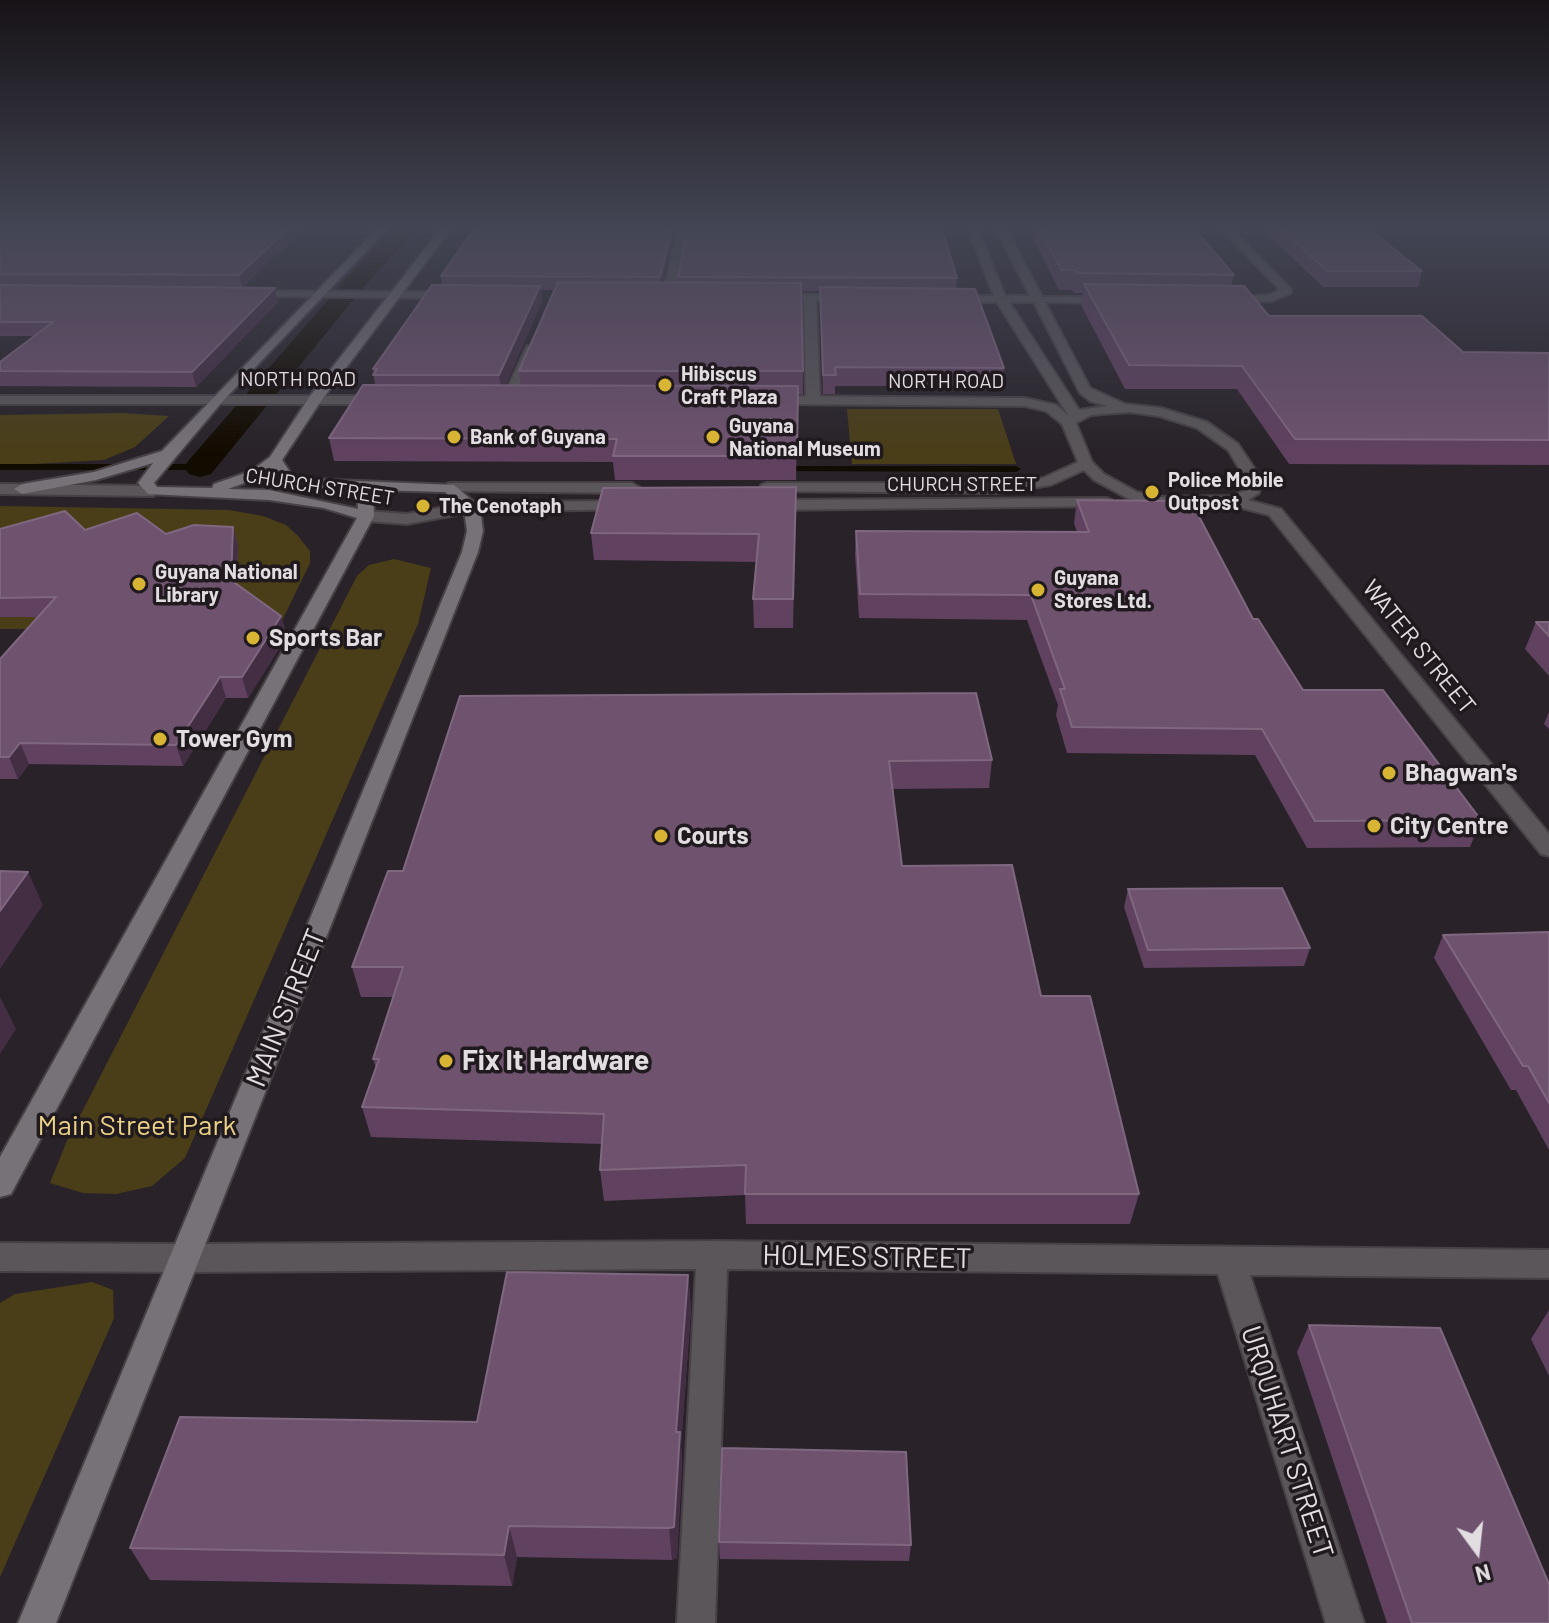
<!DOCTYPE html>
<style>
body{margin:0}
#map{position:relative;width:1549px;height:1623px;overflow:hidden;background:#292329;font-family:Barlow,sans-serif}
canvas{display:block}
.north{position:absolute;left:1437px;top:1511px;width:80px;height:80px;-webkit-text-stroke:6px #201a1f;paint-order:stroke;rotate:165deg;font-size:22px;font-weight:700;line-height:32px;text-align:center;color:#e2dde1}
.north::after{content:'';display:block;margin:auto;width:28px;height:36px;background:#e2dde1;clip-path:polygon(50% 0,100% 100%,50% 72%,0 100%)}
</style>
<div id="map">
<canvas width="1549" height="1623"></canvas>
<div class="north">N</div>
</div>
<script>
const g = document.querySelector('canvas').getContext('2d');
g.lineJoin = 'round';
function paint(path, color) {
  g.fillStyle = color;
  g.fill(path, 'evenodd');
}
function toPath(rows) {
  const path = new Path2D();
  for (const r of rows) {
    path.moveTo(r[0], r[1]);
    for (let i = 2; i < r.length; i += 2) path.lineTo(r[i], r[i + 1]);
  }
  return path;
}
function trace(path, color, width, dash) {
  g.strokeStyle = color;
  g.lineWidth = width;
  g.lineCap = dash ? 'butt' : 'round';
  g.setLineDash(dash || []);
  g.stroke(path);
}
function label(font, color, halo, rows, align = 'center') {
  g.font = font + ' Barlow,sans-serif';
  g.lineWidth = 7;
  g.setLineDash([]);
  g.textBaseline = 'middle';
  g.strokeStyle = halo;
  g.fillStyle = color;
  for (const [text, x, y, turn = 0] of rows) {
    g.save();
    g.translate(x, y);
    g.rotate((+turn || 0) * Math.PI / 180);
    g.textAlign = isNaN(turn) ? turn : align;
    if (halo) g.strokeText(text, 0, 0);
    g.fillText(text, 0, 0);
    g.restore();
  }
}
paint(toPath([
 [847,409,998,409,1016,464,852,464],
 [122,413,169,416,135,447,104,460,0,466,0,415],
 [0,506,229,510,263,516,286,525,298,536,310,551,310,563,278,629,0,629],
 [394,559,431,568,418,624,185,1158,152,1186,116,1194,83,1193,50,1183,66,1143,357,576,369,565],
 [92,1282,113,1290,114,1318,0,1577,0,1303,15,1294]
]), '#4a3e18');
paint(toPath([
 [0,464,200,464,205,467,200,470,0,470,0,464],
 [778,466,1016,466,1021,469,1016,472,775,471,773,469,778,466]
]), '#120b00');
paint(toPath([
 [397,226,420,226,363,288,211,474,200,477,189,474,184,467,189,460,347,278,397,226]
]), '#120b00');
const minor = toPath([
 [679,226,689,226,674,297,668,300,662,297,679,226],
 [1218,226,1228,226,1291,289,1291,293,1272,301,1222,303,1226,298,1270,295,1280,290,1218,226],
 [810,295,816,298,820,400,813,404,806,400,804,298,810,295],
 [1033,297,1112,297,1118,300,1112,303,1037,302,1033,297],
 [527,346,537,349,516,400,504,403,502,400,527,346],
 [712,1241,1549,1250,1549,1278,1250,1275,1364,1623,1326,1623,1218,1274,727,1269,715,1623,677,1623,696,1269,185,1272,174,1268,169,1258,174,1248,185,1244,712,1241]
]);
const tertiary = toPath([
 [967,226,977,226,1005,296,1030,296,995,226,1005,226,1090,388,1125,404,1161,408,1207,422,1238,444,1261,478,1259,493,1248,500,1281,509,1549,834,1549,856,1541,854,1269,515,1234,506,1161,507,1127,498,1094,480,1084,470,1051,485,1000,493,761,491,761,485,766,483,1000,483,1043,478,1078,462,1062,424,1046,411,1025,406,769,404,762,400,769,396,1025,398,1056,405,1068,415,997,302,950,302,944,299,950,296,994,296,967,226],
 [1009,302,1034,302,1080,393,1090,401,1107,406,1079,410,1009,302],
 [1129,412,1159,416,1197,428,1228,450,1245,478,1244,491,1231,496,1161,497,1137,492,1104,474,1092,462,1076,423,1091,415,1129,412],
 [242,291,456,292,462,295,456,298,246,296,242,291],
 [774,294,848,295,854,298,848,301,770,299,774,294],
 [0,396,383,396,390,400,383,404,0,404,0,396],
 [449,483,632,483,640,488,632,493,444,491,441,488,449,483],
 [0,484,153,486,161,491,153,496,0,494,0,484],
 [1107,498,1112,500,1112,506,766,510,758,505,766,500,1107,498],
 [627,501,633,503,633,509,472,512,407,524,366,521,358,516,366,511,407,514,472,502,627,501],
 [0,1243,185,1244,196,1248,201,1258,196,1268,185,1272,0,1271,0,1243]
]);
const secondary = toPath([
 [380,226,390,226,222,402,154,483,157,487,212,488,214,484,251,471,270,457,310,396,443,226,453,226,321,401,282,460,292,475,312,479,454,485,480,507,483,531,478,552,56,1623,18,1623,462,552,467,531,464,509,445,492,373,490,374,516,11,1194,0,1197,0,1157,357,518,324,508,269,500,148,494,138,483,153,463,96,480,22,494,14,489,22,484,94,472,162,451,380,226],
 [273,468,282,481,312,489,357,490,358,509,269,490,228,489,261,477,273,468]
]);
trace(minor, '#474146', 4);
trace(tertiary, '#474146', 4);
trace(secondary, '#474146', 4);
paint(minor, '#5a5659');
paint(tertiary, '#5a5659');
paint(secondary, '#777277');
paint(toPath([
 [0,226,307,226,243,287,275,288,278,302,196,387,0,386,0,362,34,336,0,336],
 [676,226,662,283,678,283,678,277,957,278,956,289,1004,368,1002,386,835,386,835,394,823,394,820,291,802,291,803,394,798,394,796,480,615,480,613,462,334,461,329,438,375,385,373,369,442,285,441,276],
 [541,290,554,290,519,371,521,386,505,385,542,302],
 [1027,226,1192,226,1234,275,1231,286,1269,316,1463,352,1549,353,1549,465,1289,464,1237,389,1125,389,1081,305,1083,293,1074,293,1072,290,1059,290],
 [1259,226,1365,226,1422,271,1418,287,1323,287],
 [796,487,793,628,754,628,753,599,756,562,594,560,591,533],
 [1077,500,1253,619,1303,690,1481,820,1470,847,1307,848,1255,755,1067,753,1056,715,1058,705,1027,620,859,618,855,554,856,531,1077,532,1074,523],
 [233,527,238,546,237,584,281,616,287,636,248,698,226,698,183,766,29,764,18,779,0,779,0,659,38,617,0,617,0,529,85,530,166,534],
 [1536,622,1549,622,1549,676,1525,649],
 [460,696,992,760,989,788,892,789,902,866,1041,996,1139,1194,1130,1224,746,1224,745,1195,604,1201,600,1170,602,1144,371,1137,362,1107,376,1068,373,1059,393,997,361,997,352,967,403,871],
 [1549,712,1549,729,1544,724],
 [1128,889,1310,948,1304,966,1144,968,1124,907],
 [1549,932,1549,1150,1516,1090,1511,1090,1434,958,1443,935],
 [688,1275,691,1309,681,1444,682,1465,677,1558,672,1560,517,1557,512,1586,150,1580,130,1548,477,1422],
 [1549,1310,1549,1376,1531,1339],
 [1309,1325,1549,1623,1387,1623,1297,1352],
 [719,1542,911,1545,909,1561,720,1559]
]), '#604160');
paint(toPath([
 [291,226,307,226,242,288,239,275],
 [673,226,676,226,661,290,660,277],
 [540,286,542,302,502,394,499,375],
 [275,288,278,302,196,387,192,372],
 [233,527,238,546,236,599,231,580],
 [281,616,287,636,248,698,242,677],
 [220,677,226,698,183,766,176,745],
 [20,743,29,764,18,779,9,757],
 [28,872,43,905,0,969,0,911],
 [0,997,16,1029,0,1054],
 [688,1275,691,1309,681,1444,682,1465,677,1558,672,1560,669,1528],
 [509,1526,517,1557,512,1586,504,1555]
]), '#442e44');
const building = toPath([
 [0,226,291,226,239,275,0,274,0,226],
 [476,226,673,226,660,277,441,276,476,226],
 [689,226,941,226,957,278,678,277,689,226],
 [1038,226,1192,226,1234,275,1077,273,1075,270,1061,270,1038,226],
 [1278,226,1365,226,1422,271,1327,271,1278,226],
 [558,282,801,283,803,371,519,371,558,282],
 [1084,284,1244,286,1269,316,1422,316,1463,352,1549,353,1549,440,1295,439,1242,366,1129,365,1084,284],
 [0,285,275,288,192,372,0,371,0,362,53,322,0,322,0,285],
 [432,285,540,286,499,375,373,375,377,369,373,369,432,285],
 [820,287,975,289,1004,368,835,367,836,375,823,375,820,287],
 [363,385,798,386,797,456,613,456,617,439,329,438,363,385],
 [796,487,793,599,753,599,759,534,591,533,603,488,796,487],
 [1077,500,1176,501,1195,509,1253,619,1258,619,1303,690,1383,690,1481,820,1315,821,1262,729,1072,727,1060,689,1065,689,1031,595,860,594,856,531,1089,532,1077,500],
 [65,511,85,530,137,513,166,534,194,525,233,527,231,580,281,616,242,677,220,677,176,745,20,743,9,757,0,757,0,659,56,597,0,598,0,529,65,511],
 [1536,622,1549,622,1549,636,1536,622],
 [976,693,992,760,889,761,902,866,1012,865,1041,996,1090,996,1139,1194,745,1194,746,1165,600,1170,604,1114,362,1107,379,1059,373,1059,403,967,352,967,388,871,403,871,460,696,976,693],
 [0,871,28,872,0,911,0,871],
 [1282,888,1310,948,1148,950,1128,889,1282,888],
 [1549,932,1549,1103,1528,1066,1523,1066,1443,935,1549,932],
 [507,1272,688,1275,676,1432,680,1432,674,1527,669,1528,509,1526,504,1555,130,1548,180,1417,477,1422,507,1272],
 [1309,1325,1440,1328,1549,1584,1549,1623,1412,1623,1309,1325],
 [722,1448,906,1452,911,1545,719,1542,722,1448]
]);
paint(building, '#6e526e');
trace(building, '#806780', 2);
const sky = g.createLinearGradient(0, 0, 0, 453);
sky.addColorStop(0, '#171317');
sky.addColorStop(0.5, '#434554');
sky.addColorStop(1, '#43455400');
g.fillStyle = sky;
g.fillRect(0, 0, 1549, 453);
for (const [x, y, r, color] of [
 [665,385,8,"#d8b434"],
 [454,437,8,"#d8b434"],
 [713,437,8,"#d8b434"],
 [1152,492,8,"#d8b434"],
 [423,506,8,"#d8b434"],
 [139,584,8,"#d8b434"],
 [1038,590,8,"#d8b434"],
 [253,638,8,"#d8b434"],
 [160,739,8,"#d8b434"],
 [1389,773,8,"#d8b434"],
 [1374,826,8,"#d8b434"],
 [661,836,8,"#d8b434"],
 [446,1061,8,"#d8b434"]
]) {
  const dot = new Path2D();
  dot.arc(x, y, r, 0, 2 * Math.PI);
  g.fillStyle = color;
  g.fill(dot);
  trace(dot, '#201a1f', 3);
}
label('bold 20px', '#e2dde1', '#201a1f', [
 ["Hibiscus",681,374],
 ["Craft Plaza",681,397],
 ["Guyana",729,426],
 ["National Museum",729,449],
 ["Bank of Guyana",470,437],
 ["Police Mobile",1168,480],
 ["Outpost",1168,503],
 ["The Cenotaph",439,506],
 ["Guyana National",155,572],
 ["Library",155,595],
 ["Guyana",1054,578],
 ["Stores Ltd.",1054,601]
], 'left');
label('20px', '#e2dde1', '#201a1f', [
 ["NORTH ROAD",298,379],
 ["NORTH ROAD",946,381],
 ["CHURCH STREET",962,484],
 ["CHURCH STREET",320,487,9]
]);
label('bold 24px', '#e2dde1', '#201a1f', [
 ["Sports Bar",269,638],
 ["Tower Gym",176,739],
 ["Bhagwan's",1405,773],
 ["City Centre",1390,826],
 ["Courts",677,836]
], 'left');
label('24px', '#e2dde1', '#201a1f', [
 ["WATER STREET",1419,647,51]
]);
label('28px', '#e2dde1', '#201a1f', [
 ["MAIN STREET",286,1008,-68],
 ["HOLMES STREET",867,1257,1],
 ["URQUHART STREET",1287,1442,72]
]);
label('bold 28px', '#e2dde1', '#201a1f', [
 ["Fix It Hardware",462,1061]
], 'left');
label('28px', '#ead286', '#201a1f', [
 ["Main Street Park",137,1126]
]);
</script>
